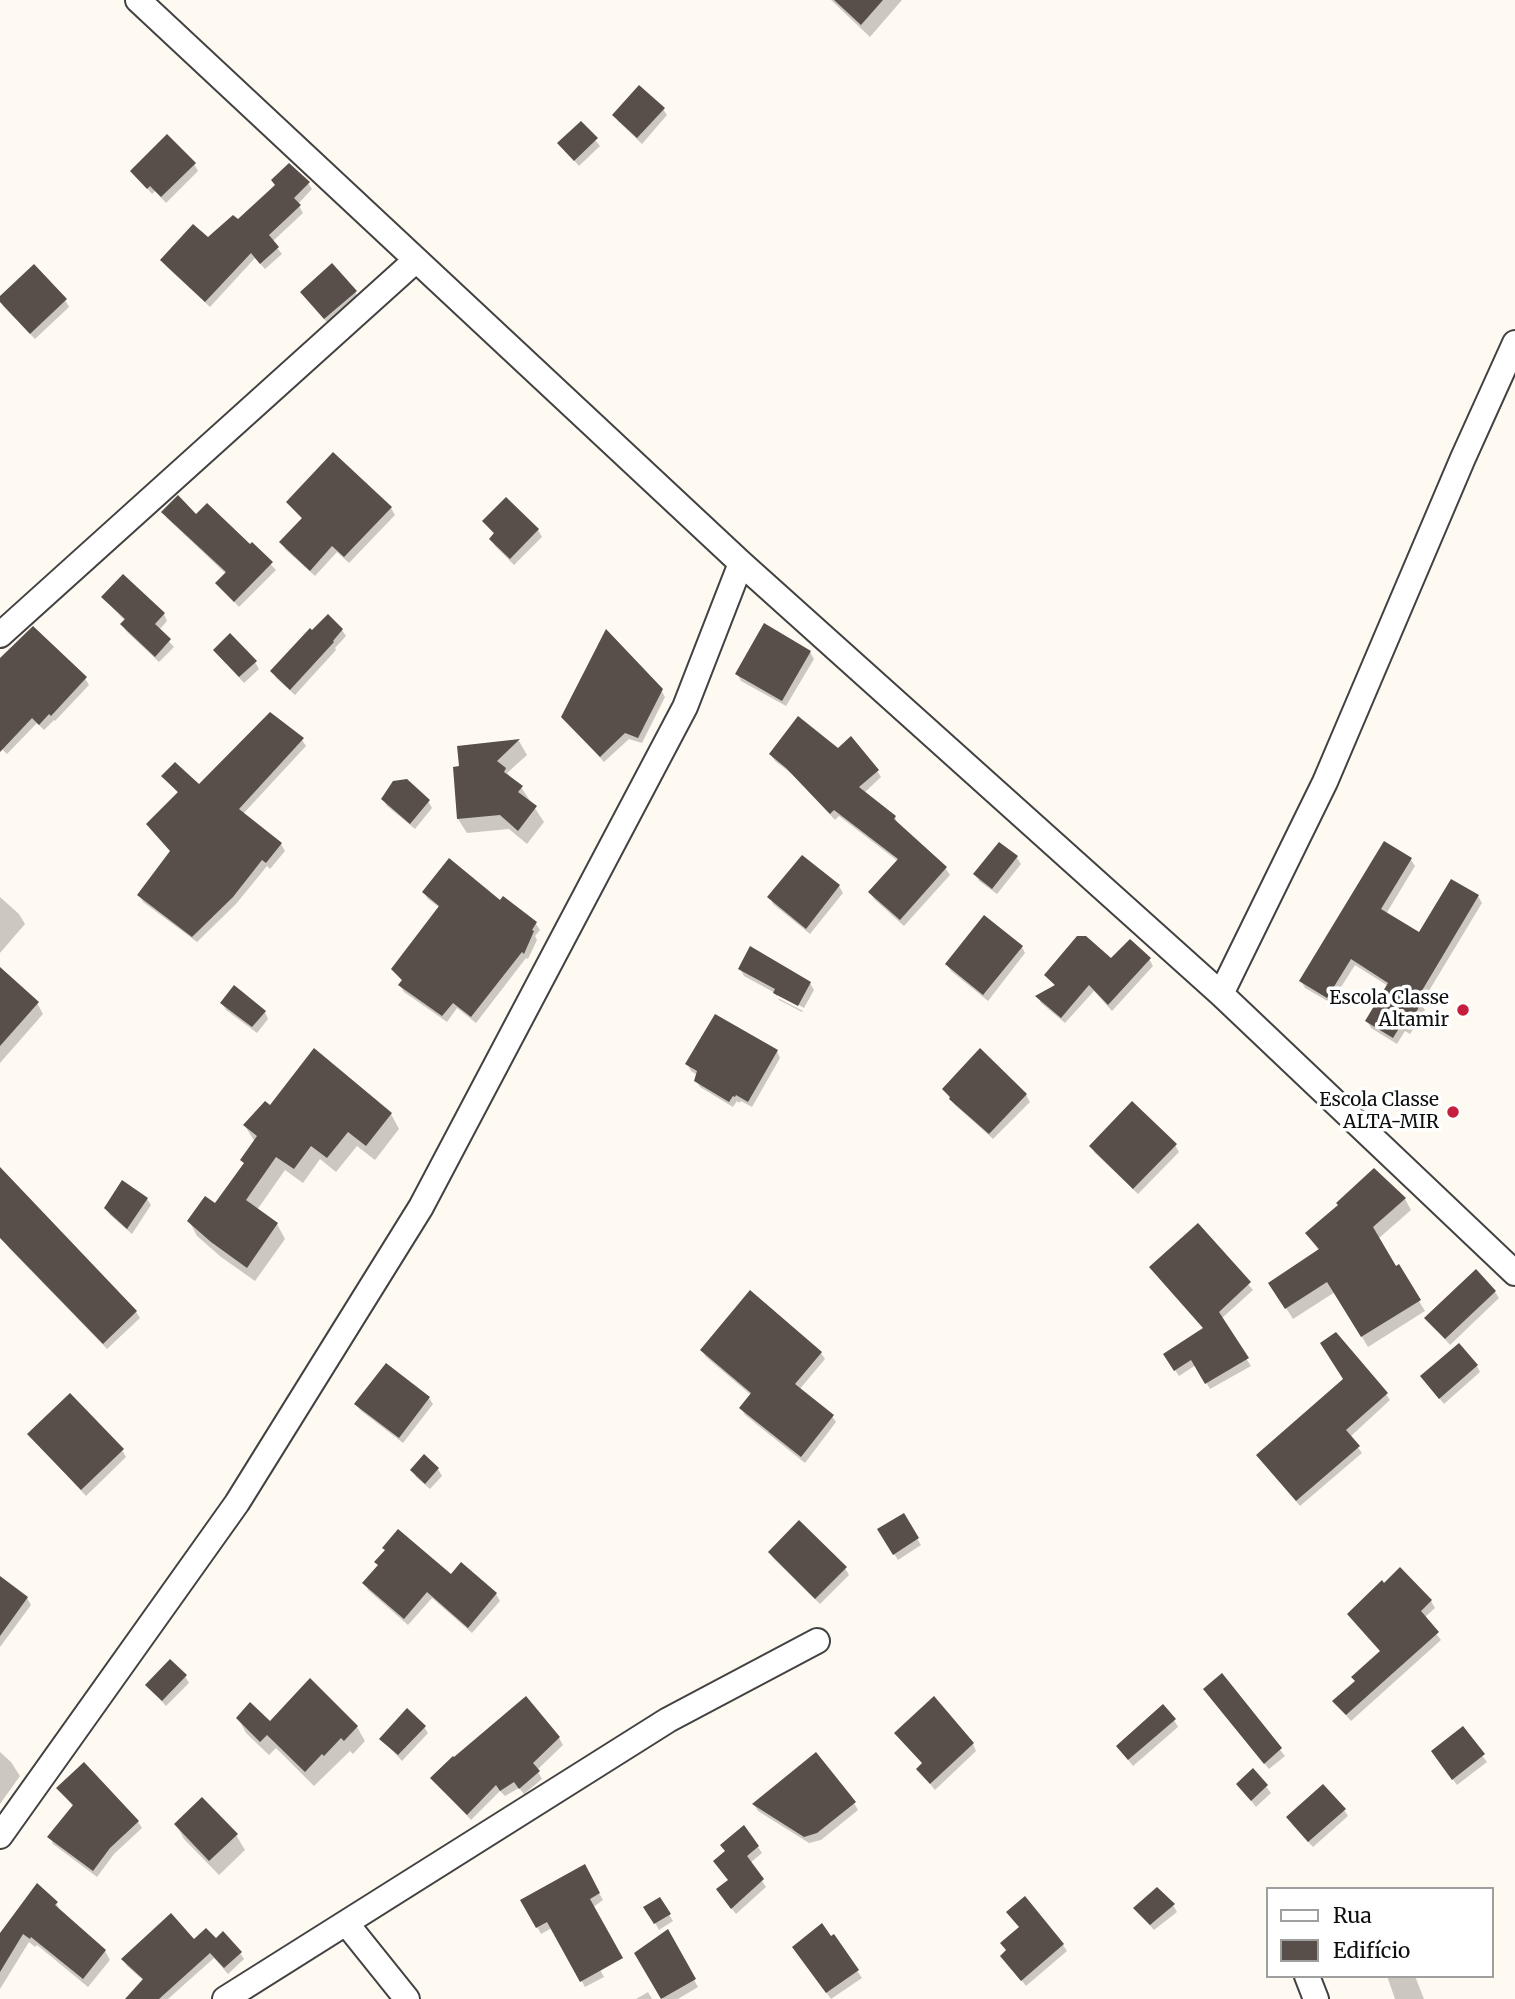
<!DOCTYPE html>
<meta charset="utf-8">
<style>
body{margin:0}
#map{position:relative;width:1515px;height:1999px;overflow:hidden;background:#fffaf1;font-family:Merriweather,serif}
canvas{display:block}
.legend{position:absolute;left:1266px;top:1887px;width:228px;height:91px;box-sizing:border-box;background:#fff;border:2px solid #9f9f9f;margin:0;padding:9px 12px;list-style:none;font-size:21px;color:#0f0f0f}
.legend li{display:flex;align-items:center;gap:14px;height:35px}
.legend b{width:35px;border:2px solid #9f9f9f}
</style>
<div id="map">
<canvas width="1515" height="1999"></canvas>
<ul class="legend">
<li><b style="height:9px;background:#fff"></b>Rua</li>
<li><b style="height:19px;background:#584e4a"></b>Edifício</li>
</ul>
</div>
<script>
const g = document.querySelector('canvas').getContext('2d');
g.lineJoin = 'round';
function paint(path, color) {
  g.fillStyle = color;
  g.fill(path, 'evenodd');
}
function toPath(rows) {
  const path = new Path2D();
  for (const r of rows) {
    path.moveTo(r[0], r[1]);
    for (let i = 2; i < r.length; i += 2) path.lineTo(r[i], r[i + 1]);
  }
  return path;
}
function trace(path, color, width, dash) {
  g.strokeStyle = color;
  g.lineWidth = width;
  g.lineCap = dash ? 'butt' : 'round';
  g.setLineDash(dash || []);
  g.stroke(path);
}
function label(font, color, halo, rows, align = 'center') {
  g.font = font + ' Merriweather,serif';
  g.lineWidth = 7;
  g.setLineDash([]);
  g.textBaseline = 'middle';
  g.strokeStyle = halo;
  g.fillStyle = color;
  for (const [text, x, y, turn = 0] of rows) {
    g.save();
    g.translate(x, y);
    g.rotate((+turn || 0) * Math.PI / 180);
    g.textAlign = isNaN(turn) ? turn : align;
    if (halo) g.strokeText(text, 0, 0);
    g.fillText(text, 0, 0);
    g.restore();
  }
}
paint(toPath([
 [831,0,902,0,870,37],
 [663,109,667,115,642,144,618,121,615,115],
 [581,123,600,146,579,166,559,143],
 [194,164,198,171,166,203,155,191,152,194,132,171],
 [308,183,312,189,298,204,303,213,272,242,282,254,265,269,255,258,210,307,166,266,162,260,208,239],
 [302,292,355,292,359,298,329,325],
 [0,299,65,300,69,307,35,339,3,306],
 [506,499,538,530,542,537,514,565,495,546,491,539,495,535,484,522],
 [288,503,391,508,395,515,349,563,337,552,315,576,285,549,282,542,303,520],
 [163,512,196,517,250,547,252,545,276,570,239,607,217,583,226,574,167,518],
 [103,597,164,614,167,621,159,630,174,647,159,662,126,631,122,624,125,621],
 [342,630,346,636,335,648,336,650,295,695,276,678,272,671],
 [215,651,255,662,259,669,244,683],
 [810,652,814,659,786,706,741,681,737,674],
 [0,661,85,678,89,685,55,721,54,720,44,730,37,723,7,754,0,747],
 [661,690,665,697,642,743,629,739,604,762,563,717],
 [302,740,306,746,243,814,281,844,285,851,270,869,267,866,236,904,197,942,143,902,139,895,171,852,148,824,179,794,163,776,199,787],
 [519,741,527,755,507,773,521,787,544,822,527,844,509,829,467,833,458,819,461,767,459,748],
 [838,750,877,771,881,777,864,793,895,817,898,825,946,869,950,875,904,926,874,899,870,892,899,862,839,816,835,820,792,774,775,761,771,755],
 [383,799,428,801,432,808,415,829,387,806],
 [999,844,1017,858,1021,864,997,894,979,881,976,874],
 [1411,860,1415,866,1386,914,1420,934,1478,896,1482,903,1421,1004,1425,1010,1410,1034,1405,1031,1397,1044,1371,1028,1367,1021,1388,986,1355,965,1331,1003,1305,988,1301,981],
 [839,886,843,893,810,934,773,904,770,897],
 [424,893,500,902,536,924,540,930,535,936,537,940,528,959,526,958,476,1023,457,1008,447,1022,404,992,400,985,403,982,393,969,440,908,428,899],
 [0,897,19,914,25,924,0,953],
 [1022,947,1025,953,988,1001,951,971,947,964],
 [1149,959,1153,966,1112,1011,1094,991,1065,1023,1041,1003,1038,997,1056,987,1046,975,1112,961],
 [0,969,37,1003,43,1014,0,1063],
 [740,969,810,983,814,990,804,1008,777,993,777,997,775,993,744,976],
 [778,998,803,1011,802,1012,779,1000],
 [222,1003,265,1012,268,1019,257,1033,226,1010],
 [777,1051,780,1058,752,1107,741,1101,739,1103,737,1101,733,1107,700,1087,696,1080,697,1075,691,1071,687,1064],
 [944,1089,1026,1095,1030,1102,993,1139,955,1105],
 [271,1108,391,1114,399,1129,375,1160,357,1146,336,1172,320,1159,303,1183,285,1170,257,1210,277,1224,285,1239,255,1281,221,1257,197,1236,189,1221,215,1206,245,1165,242,1160,255,1142,245,1126],
 [1175,1145,1179,1152,1138,1194,1095,1153,1091,1146],
 [0,1169,136,1312,140,1318,107,1349,9,1248,0,1235],
 [1374,1171,1405,1199,1411,1210,1378,1239,1395,1268,1398,1266,1425,1311,1368,1347,1335,1292,1293,1319,1277,1294,1319,1251,1307,1234,1340,1206],
 [147,1199,151,1205,132,1234,110,1215,106,1208],
 [1198,1226,1253,1290,1221,1319,1251,1366,1210,1389,1196,1365,1179,1376,1169,1361,1204,1329,1151,1268],
 [1495,1292,1499,1298,1450,1345,1427,1318],
 [702,1350,821,1353,825,1359,799,1390,832,1416,836,1422,805,1463,745,1415,741,1408,752,1396,706,1357],
 [1477,1366,1480,1372,1444,1404,1422,1377],
 [1386,1394,1390,1400,1350,1437,1362,1453,1300,1506,1258,1456],
 [429,1398,433,1404,403,1443,360,1410,356,1404],
 [29,1434,122,1450,126,1457,86,1496],
 [438,1469,442,1476,430,1489,416,1477,412,1470],
 [903,1515,921,1545,898,1560,879,1530],
 [770,1553,845,1568,849,1575,820,1604,774,1559],
 [376,1562,451,1577,462,1564,496,1594,500,1601,472,1633,432,1598,408,1625,368,1590,365,1583,379,1567],
 [1400,1570,1431,1601,1435,1608,1424,1618,1441,1640,1351,1721,1334,1701,1356,1682,1381,1652,1349,1615],
 [0,1578,27,1598,31,1605,0,1647],
 [185,1676,189,1683,166,1706,147,1685],
 [1221,1676,1285,1756,1269,1769,1209,1696],
 [238,1718,270,1724,357,1727,365,1741,353,1754,350,1751,314,1786,276,1748,269,1755,246,1733],
 [1174,1720,1178,1727,1133,1766,1118,1747],
 [424,1727,428,1733,402,1761,382,1739],
 [1462,1729,1487,1762,1457,1785,1437,1758],
 [896,1733,973,1744,976,1751,935,1790,918,1769,923,1764],
 [559,1738,563,1745,537,1770,542,1779,524,1794,519,1788,505,1796,500,1791,471,1820,432,1778],
 [0,1752,11,1762,20,1776,0,1804],
 [1253,1770,1271,1793,1256,1807,1238,1784],
 [58,1788,138,1822,142,1828,114,1854,97,1877,53,1844,50,1837,74,1807],
 [854,1803,858,1810,821,1840,809,1843,758,1811,754,1805],
 [1344,1810,1348,1816,1313,1847,1292,1824],
 [176,1824,236,1835,245,1850,219,1875,184,1839],
 [758,1847,762,1853,750,1863,766,1887,736,1914,722,1896,730,1881,726,1852],
 [584,1867,603,1900,574,1921,604,1977,585,1987,552,1928,541,1934,523,1901],
 [659,1899,673,1921,659,1930,646,1907],
 [56,1903,61,1912,105,1951,110,1960,88,1987,37,1945,35,1947,29,1942,0,1989,0,1936],
 [1173,1905,1177,1912,1154,1930,1135,1909],
 [667,1932,698,1987,678,1999,663,1999,636,1954],
 [833,1936,862,1978,831,1999,798,1954],
 [216,1940,240,1953,244,1959,228,1974,214,1958,168,1999,149,1999,144,1981,127,1966,123,1959,194,1941],
 [1063,1945,1067,1951,1026,1986,1002,1956],
 [1387,1976,1415,1976,1424,1999,1395,1999],
 [648,1992,652,1999,636,1999]
]), '#0003');
paint(toPath([
 [834,0,883,0,861,25],
 [639,85,665,108,637,138,612,115],
 [581,121,598,138,574,161,557,143],
 [167,134,196,163,161,197,150,186,147,189,130,171],
 [289,163,310,182,294,198,301,205,269,235,279,247,260,264,251,253,205,302,160,260,193,224,208,237,233,215,238,219,275,185,271,180],
 [332,263,357,291,324,319,300,292],
 [34,264,67,299,30,334,0,302,0,296],
 [333,452,392,507,344,557,332,546,310,571,279,542,302,518,286,502],
 [178,495,196,514,207,503,250,544,252,542,273,562,234,602,215,583,226,572,161,512],
 [506,497,539,529,510,559,489,539,494,533,482,521],
 [123,574,165,613,155,624,171,639,155,657,120,624,125,619,101,597],
 [328,614,343,629,333,641,334,642,290,690,270,671,310,628,312,630],
 [764,623,811,651,782,701,735,674],
 [33,626,87,677,51,716,49,714,39,725,32,718,0,752,0,658],
 [606,629,663,689,638,738,625,733,600,757,561,717],
 [230,633,257,661,239,677,213,650],
 [270,712,304,738,239,809,282,843,266,863,262,860,233,897,192,937,137,895,170,851,146,824,178,792,161,776,175,762,199,784],
 [798,716,838,748,851,736,879,770,859,787,896,816,894,819,947,867,900,920,868,892,898,859,834,810,830,814,786,768,769,754],
 [520,739,497,761,506,768,504,772,523,786,518,792,537,806,518,831,500,815,457,819,453,767,459,766,457,746],
 [407,779,430,800,410,824,381,799,393,781],
 [1384,841,1412,858,1381,909,1419,932,1451,879,1479,895,1417,999,1422,1002,1406,1029,1401,1025,1393,1038,1365,1021,1388,983,1351,959,1327,998,1299,981],
 [999,842,1018,856,992,889,973,874],
 [802,855,840,885,806,929,767,897],
 [449,858,500,900,503,896,537,922,532,930,534,931,524,954,522,952,471,1017,453,1003,442,1016,398,985,402,980,391,969,439,906,422,892],
 [984,915,1023,946,983,995,945,964],
 [1077,936,1086,936,1111,958,1130,939,1151,958,1108,1005,1089,985,1061,1018,1035,996,1055,985,1044,975],
 [750,946,811,982,798,1006,773,993,775,989,738,969],
 [0,967,39,1002,0,1046],
 [234,985,266,1011,252,1027,220,1003],
 [715,1014,778,1050,748,1102,736,1095,735,1097,733,1096,729,1102,694,1081,697,1071,685,1064],
 [314,1048,392,1113,366,1146,348,1132,327,1158,311,1146,294,1169,276,1157,246,1200,278,1223,247,1268,211,1242,187,1221,205,1196,215,1203,244,1163,240,1160,257,1136,243,1125,265,1101,270,1105],
 [980,1048,1027,1094,989,1134,949,1099,950,1097,942,1089],
 [1132,1101,1177,1144,1133,1189,1089,1146],
 [0,1167,137,1311,103,1344,0,1238],
 [1374,1168,1406,1198,1373,1227,1396,1266,1399,1264,1421,1300,1361,1337,1327,1282,1285,1309,1268,1283,1319,1249,1305,1233,1338,1205,1336,1203],
 [122,1180,148,1198,127,1229,104,1208],
 [1198,1223,1251,1282,1219,1312,1249,1358,1205,1384,1191,1360,1174,1371,1163,1354,1203,1328,1149,1267],
 [1476,1269,1496,1291,1445,1339,1424,1318],
 [750,1290,822,1352,795,1384,834,1415,801,1457,739,1408,751,1393,700,1350],
 [1336,1332,1388,1393,1346,1430,1360,1446,1296,1501,1256,1455,1343,1379,1320,1343],
 [1459,1343,1478,1365,1439,1399,1420,1376],
 [386,1363,430,1397,399,1438,354,1404],
 [70,1393,124,1449,81,1490,27,1434],
 [424,1454,439,1468,425,1484,410,1470],
 [904,1513,919,1538,893,1555,877,1529],
 [799,1520,847,1567,815,1599,768,1552],
 [398,1529,451,1574,461,1562,497,1593,468,1628,427,1592,404,1619,362,1583,378,1565,374,1562,385,1550,382,1548],
 [1400,1567,1432,1600,1421,1611,1439,1632,1346,1715,1332,1701,1355,1681,1351,1677,1380,1651,1347,1614,1382,1580,1384,1583],
 [0,1576,28,1597,0,1636],
 [170,1659,187,1675,162,1701,145,1685],
 [1222,1673,1282,1748,1264,1764,1203,1689],
 [310,1678,358,1726,344,1741,341,1738,324,1756,322,1754,305,1772,267,1735,260,1742,236,1718,250,1702,270,1721],
 [526,1696,560,1737,533,1763,540,1771,519,1789,514,1782,500,1791,496,1785,467,1815,430,1778,453,1756,454,1757],
 [934,1696,974,1743,930,1784,916,1769,922,1763,894,1733],
 [1163,1704,1176,1719,1128,1760,1116,1746],
 [407,1708,426,1726,398,1755,379,1739],
 [1463,1726,1485,1754,1452,1780,1431,1751],
 [816,1752,856,1802,817,1833,804,1837,752,1804],
 [84,1762,139,1821,110,1848,93,1871,47,1837,73,1805,56,1788],
 [1253,1768,1268,1785,1251,1801,1236,1784],
 [1323,1784,1346,1809,1308,1842,1286,1817],
 [202,1797,238,1834,209,1861,174,1824],
 [744,1825,759,1846,747,1856,764,1879,731,1909,716,1889,728,1880,713,1861,725,1851,720,1845],
 [585,1864,600,1893,590,1899,623,1958,580,1982,547,1922,536,1928,520,1900],
 [37,1883,58,1902,55,1905,106,1950,83,1979,31,1937,30,1939,23,1934,0,1972,0,1933],
 [1157,1887,1175,1904,1150,1925,1133,1908],
 [1025,1896,1064,1944,1021,1981,1000,1956,1006,1950,1000,1943,1019,1927,1006,1912],
 [660,1897,671,1914,654,1924,643,1907],
 [171,1913,194,1939,206,1928,216,1938,223,1931,242,1952,224,1968,210,1953,159,1999,125,1999,143,1979,121,1959],
 [822,1923,831,1936,834,1934,859,1970,826,1993,792,1947],
 [668,1929,696,1979,661,1999,634,1953]
]), '#584e4a');
const minor = toPath([
 [138,0,741,563,1221,994,1515,1273],
 [0,635,416,260],
 [1221,994,1325,782,1463,458,1515,343],
 [0,1836,237,1503,421,1207,685,707,741,563],
 [346,1923,407,1999],
 [1307,1976,1316,1999],
 [225,1999,668,1720,817,1641]
]);
trace(minor, '#424242', 28);
trace(minor, '#fff', 24);
for (const [x, y, r, color] of [
 [1463,1010,7,"#c81e3d"],
 [1453,1112,7,"#c81e3d"]
]) {
  const dot = new Path2D();
  dot.arc(x, y, r, 0, 2 * Math.PI);
  g.fillStyle = color;
  g.fill(dot);
  trace(dot, '#fff', 2.5);
}
label('19px', '#0f0f0f', '#fff', [
 ["Escola Classe",1449,999],
 ["Altamir",1449,1021],
 ["Escola Classe",1439,1101],
 ["ALTA-MIR",1439,1123]
], 'right');
</script>
